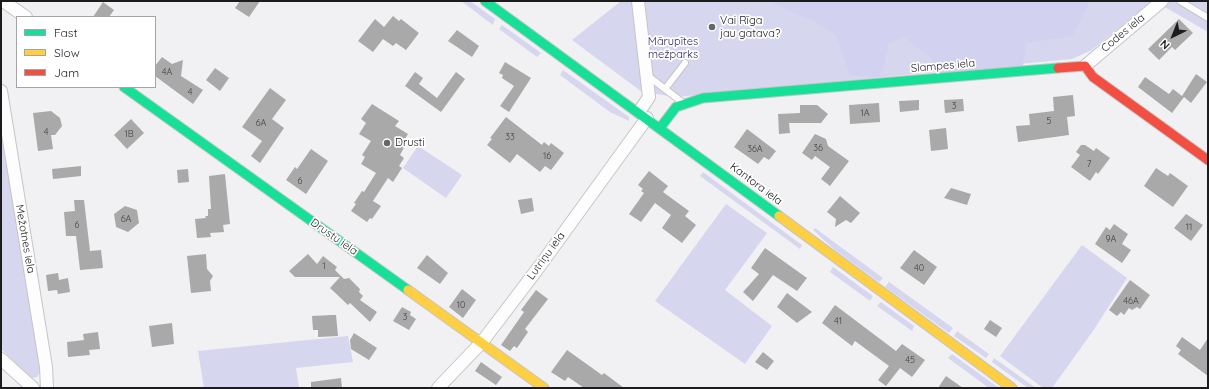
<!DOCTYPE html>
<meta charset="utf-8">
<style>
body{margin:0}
#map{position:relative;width:1209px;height:389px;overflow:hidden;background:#f1f1f3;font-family:Quicksand,sans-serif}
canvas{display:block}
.frame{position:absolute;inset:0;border:2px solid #1c1c1e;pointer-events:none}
.legend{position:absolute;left:16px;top:16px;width:140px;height:72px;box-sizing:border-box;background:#fff;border:1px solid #a4a4a5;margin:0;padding:5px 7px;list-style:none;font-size:12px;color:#1c1c1e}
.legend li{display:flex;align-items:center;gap:8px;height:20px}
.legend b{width:20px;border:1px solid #a4a4a5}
.north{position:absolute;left:1153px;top:16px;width:40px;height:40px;-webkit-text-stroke:3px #fff;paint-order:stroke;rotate:223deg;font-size:11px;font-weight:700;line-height:16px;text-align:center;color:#1c1c1e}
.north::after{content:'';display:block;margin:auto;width:14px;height:18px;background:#1c1c1e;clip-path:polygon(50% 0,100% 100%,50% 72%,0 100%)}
</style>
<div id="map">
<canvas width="1209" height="389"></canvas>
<div class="frame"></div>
<ul class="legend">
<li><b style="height:5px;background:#16e098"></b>Fast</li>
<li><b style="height:5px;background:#ffcf43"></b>Slow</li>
<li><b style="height:5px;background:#f24e42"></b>Jam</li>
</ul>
<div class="north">N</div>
</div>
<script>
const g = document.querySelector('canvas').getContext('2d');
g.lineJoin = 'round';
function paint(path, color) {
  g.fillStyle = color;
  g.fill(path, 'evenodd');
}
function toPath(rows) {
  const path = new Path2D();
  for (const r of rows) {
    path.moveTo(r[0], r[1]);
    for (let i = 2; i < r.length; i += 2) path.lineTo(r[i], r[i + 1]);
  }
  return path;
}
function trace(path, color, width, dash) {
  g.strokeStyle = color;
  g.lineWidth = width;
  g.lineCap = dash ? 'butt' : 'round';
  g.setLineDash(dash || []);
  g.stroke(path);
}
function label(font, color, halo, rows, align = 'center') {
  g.font = font + ' Quicksand,sans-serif';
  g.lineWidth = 3.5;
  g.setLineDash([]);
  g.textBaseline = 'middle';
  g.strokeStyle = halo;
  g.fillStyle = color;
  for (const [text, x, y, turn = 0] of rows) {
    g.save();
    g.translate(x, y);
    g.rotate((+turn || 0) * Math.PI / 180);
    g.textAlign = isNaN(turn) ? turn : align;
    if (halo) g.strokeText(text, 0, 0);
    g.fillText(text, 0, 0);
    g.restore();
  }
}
paint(toPath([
 [461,1,470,1,495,19,493,25],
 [621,1,1152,1,1092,50,1072,59,677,97,642,92,572,40],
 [1152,1,1208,1,1208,32,1163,6],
 [502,25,541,53,537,57,499,29],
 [563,70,629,117,629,121,610,112,560,75],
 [4,138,39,364,40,372,37,377,32,378,1,349,1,139],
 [418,146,462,175,446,198,403,168],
 [703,172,802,245,800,249,700,176],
 [726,204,767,233,725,290,772,326,745,364,655,301],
 [815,228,883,278,879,282,835,250,813,230],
 [1082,245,1127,278,1093,331,1052,388,1043,388,1000,356],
 [833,267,873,296,870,301,830,272],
 [889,282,953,328,949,333,885,287],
 [881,302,914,326,912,331,877,306],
 [957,331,989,354,986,358,954,336],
 [348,336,353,362,296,368,299,388,204,388,198,351],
 [952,354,999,388,989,388,948,358],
 [994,358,1036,388,1028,388,992,362]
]), '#d7d6ef');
paint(toPath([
 [768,1,1090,1,1073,36,1026,43,1023,66,940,74,931,58,904,37,889,43,880,77,850,75,836,35,817,23]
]), '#d2d1ef');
paint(toPath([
 [240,1,260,1,249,17,235,8],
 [103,2,114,10,109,17,93,17],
 [393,16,399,21,401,19,419,33,406,50,396,43,393,46,383,39,373,52,358,41,375,19,384,27],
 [1179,19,1193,33,1175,50,1172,47,1159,60,1148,49],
 [457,30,479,46,472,57,448,41],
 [162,57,172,64,183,60,181,76,203,90,193,104,155,76,155,66],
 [505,62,531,78,509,112,500,106,514,86,502,78,503,75,499,73],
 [215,68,229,78,220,91,206,80],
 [415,72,423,78,419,84,437,98,456,72,465,79,441,112,405,86],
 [1196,74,1207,82,1191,103,1184,97,1172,113,1138,87,1145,77,1169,94,1173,89,1182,96],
 [270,88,286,100,272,119,284,128,260,163,251,156,262,141,242,127],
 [1073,95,1075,116,1067,117,1069,135,1018,142,1016,126,1030,125,1029,114,1054,111,1053,97],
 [963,99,964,111,945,113,944,100],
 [919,100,919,110,900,112,899,101],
 [879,103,880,122,850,124,849,105],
 [372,104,399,121,395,126,408,134,403,142,406,144,400,155,404,158,399,166,402,168,393,182,388,178,373,201,381,206,372,219,370,218,367,222,351,211,356,204,354,203,362,191,364,192,376,173,361,164,365,157,362,155,371,141,359,134,366,123,361,119],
 [800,105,817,105,828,114,821,123,789,123,790,133,779,134,778,114,800,113],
 [51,111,60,118,62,126,55,135,51,135,53,149,38,151,33,113],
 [506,117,542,145,544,142,549,146,551,143,564,153,551,170,545,166,540,172,517,154,510,163,487,145,492,139,490,138],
 [131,119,144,133,127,149,114,135],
 [946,128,948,149,931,151,929,130],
 [747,129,776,151,769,160,764,157,758,164,734,147],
 [815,134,826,139,828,146,849,161,830,186,821,179,830,167,815,156,812,160,802,153],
 [1081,145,1085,145,1094,151,1096,148,1110,158,1098,174,1096,172,1090,181,1071,167,1080,155,1076,152],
 [311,149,328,161,306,194,286,180,295,167,297,169],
 [81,166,81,176,53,179,52,169],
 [1156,168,1168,176,1170,173,1188,186,1173,207,1144,186],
 [188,169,189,182,178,183,177,170],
 [649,171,668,186,663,192,689,211,685,216,696,225,682,243,662,228,671,215,655,203,641,222,629,214,644,193,641,191,643,189,638,185],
 [225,174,230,224,223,225,224,232,210,233,211,237,197,238,195,219,206,218,205,216,208,216,208,209,211,209,209,176],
 [951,188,971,194,967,205,944,198],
 [840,196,860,213,851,223,846,220,835,227,836,219,827,212],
 [532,198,534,211,521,214,518,200],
 [74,200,84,200,90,251,101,250,103,268,80,270,76,236,66,236,64,212,75,211],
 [125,206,137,210,139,223,128,232,116,227,114,214],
 [1186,214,1203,225,1191,241,1174,228],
 [1114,224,1128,234,1122,244,1131,250,1122,263,1095,244,1106,227,1110,230],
 [765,248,807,278,797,291,773,275,753,301,743,292,759,274,751,268],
 [914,250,937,267,924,285,900,268],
 [206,254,207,269,213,276,210,281,211,291,191,293,187,256],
 [308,254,317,264,323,256,337,267,335,270,344,279,349,278,360,289,359,292,363,296,360,300,377,312,370,322,350,303,348,305,330,288,340,277,295,277,289,271],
 [427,255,448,273,440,284,417,268],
 [58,273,59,280,68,278,70,292,58,294,57,290,48,291,46,275],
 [1130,280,1150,295,1140,309,1137,307,1132,310,1129,308,1124,315,1121,312,1117,316,1109,310],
 [462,289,476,300,463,318,449,307],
 [536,290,548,299,525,329,528,332,517,348,514,346,510,351,501,345,524,312,521,310],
 [787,293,812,312,797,323,777,307],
 [835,305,896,351,902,344,925,360,912,377,900,368,886,386,878,380,889,366,855,341,852,346,822,323],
 [402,307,411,312,410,315,416,319,409,330,393,321],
 [332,315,336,315,338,336,318,337,318,330,313,330,312,316],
 [990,320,1002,328,996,337,984,329],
 [172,323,174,344,152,347,149,326],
 [98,332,100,349,89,350,90,355,68,357,67,342,84,340,83,334],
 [354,333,377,348,369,360,351,349,350,340],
 [1182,337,1200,350,1208,338,1208,376,1178,354,1181,350,1176,346],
 [567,350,602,375,604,373,624,388,584,388,568,377,565,381,551,372],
 [763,352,774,361,767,370,755,362],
 [481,362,502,377,496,385,475,371],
 [946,376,963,388,938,388],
 [341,378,342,388,311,388,311,382]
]), '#a9a9a9');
const lane = toPath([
 [1180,1,1208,18],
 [648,76,682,102],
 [665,89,685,63]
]);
const street = toPath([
 [3,1,26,17],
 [638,1,649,97,639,112],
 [1085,66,1162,1],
 [1,91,46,367,47,388],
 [1,359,33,388],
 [438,388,482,342,539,267,647,118]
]);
const fast = toPath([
 [485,1,779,216],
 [124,87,408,290],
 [660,128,676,107,703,98,1058,68]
]);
const slow = toPath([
 [779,216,1012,388],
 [408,290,544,388]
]);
const jam = toPath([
 [1058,68,1085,66,1093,77,1208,160]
]);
trace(lane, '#c5c5c6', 8);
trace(street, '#c5c5c6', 14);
trace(fast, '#c5c5c6', 11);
trace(slow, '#c5c5c6', 11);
trace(jam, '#c5c5c6', 11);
trace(lane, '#fdfdfd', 6);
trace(street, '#fdfdfd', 12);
trace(fast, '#16e098', 9);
trace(slow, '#ffcf43', 9);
trace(jam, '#f24e42', 9);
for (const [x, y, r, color] of [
 [712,27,4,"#676769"],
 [387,143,4,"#676769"]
]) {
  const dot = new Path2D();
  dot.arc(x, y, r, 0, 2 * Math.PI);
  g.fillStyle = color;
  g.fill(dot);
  trace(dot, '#fff', 1.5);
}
label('9px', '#3f3f41', null, [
 ["4A",167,72],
 ["4",190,92],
 ["3",954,106],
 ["1A",865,113],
 ["5",1049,121],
 ["6A",261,123],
 ["4",46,132],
 ["1B",129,134],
 ["33",510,137],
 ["36",818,148],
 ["36A",755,149],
 ["16",547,156],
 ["7",1089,164],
 ["6",300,181],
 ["6A",126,219],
 ["6",77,225],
 ["11",1189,227],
 ["9A",1111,239],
 ["1",324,266],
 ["40",919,268],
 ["46A",1131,301],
 ["10",461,305],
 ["3",405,317],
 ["41",838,321],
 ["45",910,360]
]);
label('11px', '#1c1c1e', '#fff', [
 ["Vai Rīga",720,21],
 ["jau gatava?",720,34],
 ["Drusti",395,143]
], 'left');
label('11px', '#1c1c1e', '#fff', [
 ["Codes iela",1123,33,-40],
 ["Slampes iela",943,66,-5],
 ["Kantora iela",756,184,37],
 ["Drustu iela",334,237,35],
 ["Mežotnes iela",25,239,80],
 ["Lutriņu iela",546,256,-54]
]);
label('11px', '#2d2360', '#fff', [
 ["Mārupītes",673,42],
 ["mežparks",673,55]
]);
</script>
